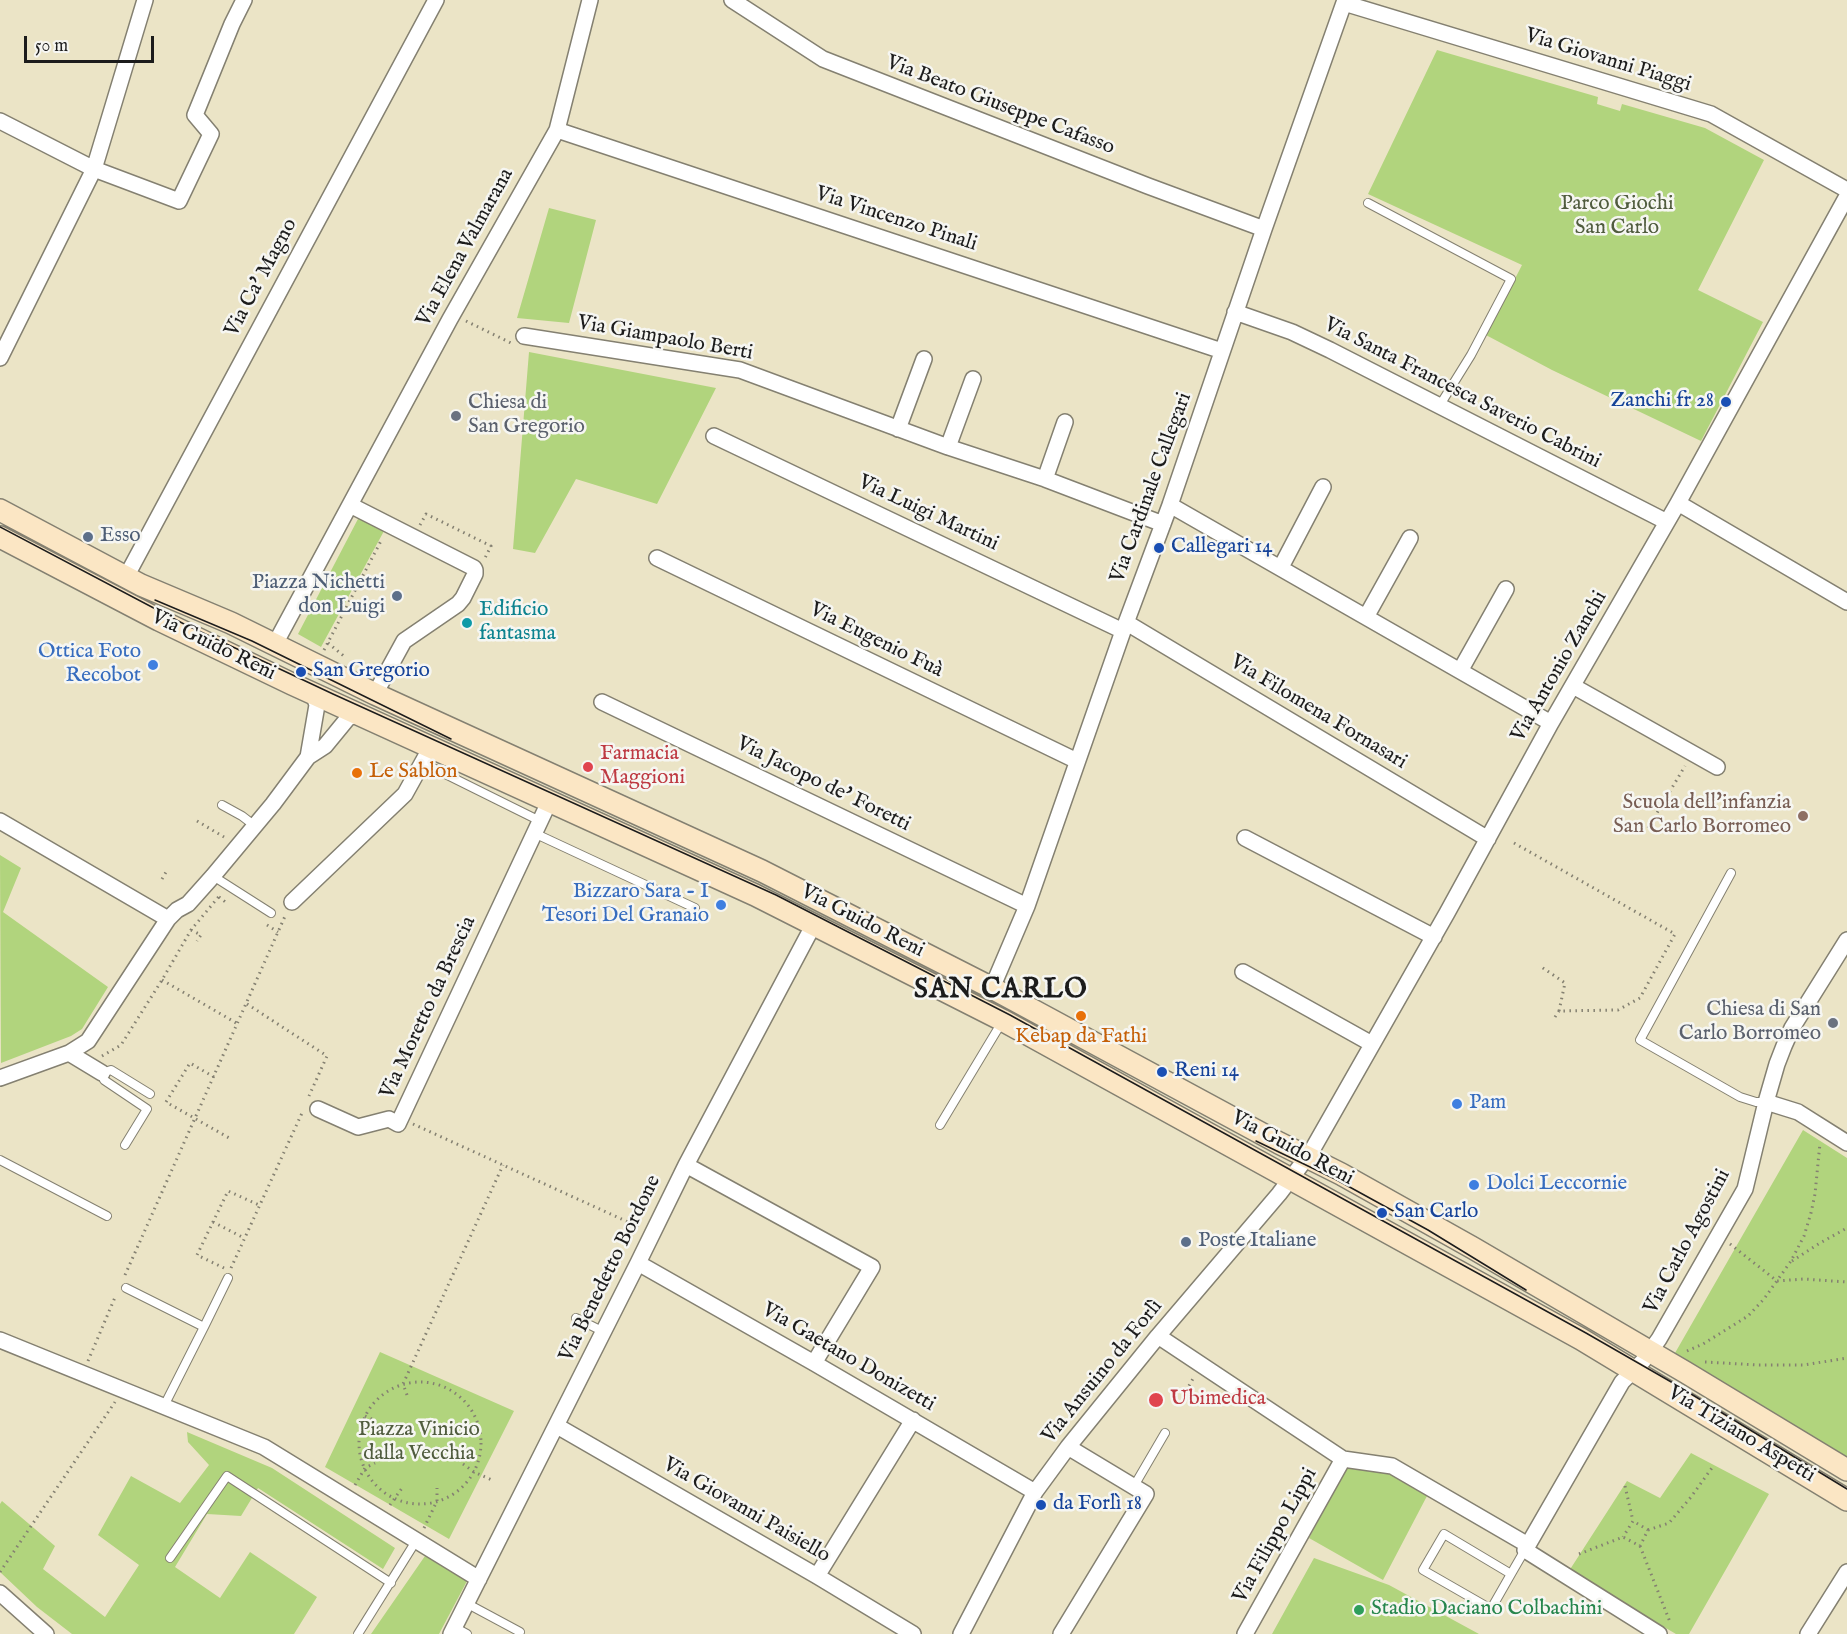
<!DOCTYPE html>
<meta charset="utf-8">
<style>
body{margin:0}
#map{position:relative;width:1847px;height:1634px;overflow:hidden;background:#ebe4c6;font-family:"IM FELL English",serif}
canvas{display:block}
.scale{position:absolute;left:24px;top:36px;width:130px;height:27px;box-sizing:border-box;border:3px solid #1c1c1c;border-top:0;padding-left:8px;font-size:18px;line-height:21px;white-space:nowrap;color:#1c1c1c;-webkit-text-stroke:4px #f6f6f2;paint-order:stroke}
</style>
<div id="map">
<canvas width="1847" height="1634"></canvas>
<div class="scale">50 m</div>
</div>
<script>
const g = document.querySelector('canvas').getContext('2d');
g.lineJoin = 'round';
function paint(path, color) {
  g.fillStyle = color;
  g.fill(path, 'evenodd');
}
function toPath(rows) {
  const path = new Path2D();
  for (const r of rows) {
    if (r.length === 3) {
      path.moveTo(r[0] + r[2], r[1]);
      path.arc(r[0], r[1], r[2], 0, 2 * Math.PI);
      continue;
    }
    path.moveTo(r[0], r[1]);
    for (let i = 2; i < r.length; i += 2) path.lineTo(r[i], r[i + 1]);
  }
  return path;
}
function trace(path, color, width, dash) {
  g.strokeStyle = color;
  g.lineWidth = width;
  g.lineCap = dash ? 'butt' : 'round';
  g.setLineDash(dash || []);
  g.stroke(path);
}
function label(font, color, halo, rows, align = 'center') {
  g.font = font + ' "IM FELL English",serif';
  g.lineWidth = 5;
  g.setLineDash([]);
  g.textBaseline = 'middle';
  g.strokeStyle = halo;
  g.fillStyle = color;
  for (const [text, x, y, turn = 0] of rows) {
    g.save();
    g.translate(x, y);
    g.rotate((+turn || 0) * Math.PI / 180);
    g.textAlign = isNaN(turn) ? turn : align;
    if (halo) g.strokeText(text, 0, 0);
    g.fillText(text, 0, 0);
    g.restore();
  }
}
paint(toPath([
 [1437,50,1598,97,1597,104,1620,111,1622,104,1705,128,1764,160,1698,290,1763,322,1701,441,1552,370,1484,334,1497,314,1522,265,1368,194],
 [549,208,596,220,569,323,517,318],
 [529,352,716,388,657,504,576,479,535,553,513,549],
 [359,517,384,531,321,647,298,634],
 [0,855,21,868,3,912,108,987,82,1029,71,1036,1,1063],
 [1803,1130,1847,1158,1847,1458,1675,1353],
 [380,1352,514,1411,449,1539,325,1467],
 [187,1432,272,1468,395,1548,383,1569,258,1488,241,1516,207,1514,175,1567,220,1598,250,1552,317,1597,294,1634,72,1634,37,1607,0,1572,0,1504,2,1501,55,1546,43,1569,105,1617,139,1565,98,1535,131,1476,180,1503,209,1465,188,1442],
 [1691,1453,1769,1494,1689,1634,1676,1634,1569,1571,1627,1481,1660,1498],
 [1347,1467,1386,1472,1427,1496,1383,1580,1309,1538],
 [425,1556,467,1581,439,1634,371,1634],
 [1314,1558,1389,1585,1479,1634,1272,1634]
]), '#b1d47d');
const lane = toPath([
 [1368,203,1511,279,1471,355,1440,405],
 [423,763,540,821],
 [222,805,242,816,255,826],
 [534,833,695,908],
 [1731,873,1640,1040,1740,1097,1756,1102,1766,1102],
 [213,876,271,913],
 [940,1125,1002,1022],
 [125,1145,147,1109,104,1080,102,1073,111,1070,150,1094],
 [0,1160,107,1216],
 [126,1288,204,1327,164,1406],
 [576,1318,604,1332],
 [204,1327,228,1278],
 [1134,1486,1165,1433],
 [170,1558,227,1476,391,1583],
 [1511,1574,1444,1534,1423,1570,1491,1609,1511,1574,1526,1548],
 [466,1603,520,1632,519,1634],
 [454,1627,467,1634],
 [358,1634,416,1541]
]);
const street = toPath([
 [732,0,823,59,1148,186,1264,229],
 [1344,3,1711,114,1847,190],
 [0,121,94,169,179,201,211,134,195,115,232,24,244,0],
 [557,130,1222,351],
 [1235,312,1292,332,1330,350,1667,522],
 [524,336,740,370,948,447,1045,479,1163,524],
 [0,358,94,169,145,0],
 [898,429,924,359],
 [714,436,1123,631],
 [948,447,973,379],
 [1045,479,1065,422],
 [1678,503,1847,602],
 [350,505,474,568,475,570,475,574,463,598,458,604,404,641,375,694],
 [1170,505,1551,723],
 [657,558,1077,761],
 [1281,567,1323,487],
 [126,577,436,0],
 [1366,617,1410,538],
 [1127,623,1488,839],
 [275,644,450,319,557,130,590,0],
 [1460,671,1506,589],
 [1573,686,1717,767],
 [602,702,1027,906],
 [308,757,317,705,314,696,311,693],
 [0,821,168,919],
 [1245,838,1434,937],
 [292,902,405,794,431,747],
 [1243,972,1372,1044],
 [992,988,1027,906,1123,631,1170,505,1264,229,1345,0],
 [69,1053,102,1073],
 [0,1078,69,1053,88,1041,168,919,177,910,188,904,213,876,273,804,308,757,325,746,348,718,353,716,362,716],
 [1766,1102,1798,1112,1847,1143],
 [318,1109,358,1127,389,1119,398,1124,550,800],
 [686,1165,872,1267,814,1363],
 [638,1263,814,1363,1035,1492],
 [1158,1336,1343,1459,1392,1466,1528,1545,1622,1382,1643,1361,1659,1339,1745,1189,1766,1102,1777,1064,1784,1046,1792,1028,1847,940],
 [0,1340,264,1447,479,1579],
 [557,1426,817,1576,913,1634],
 [1525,1550,1659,1634],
 [817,1576,913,1420],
 [0,1593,46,1634],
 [451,1634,638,1263,686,1165,814,924],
 [961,1634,1035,1492,1068,1447,1158,1336,1279,1194,1311,1152,1447,913,1551,723,1678,503,1847,196],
 [1061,1634,1146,1494,1068,1447],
 [1245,1634,1343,1459],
 [1808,1634,1847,1572]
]);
const secondary = toPath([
 [0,510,141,585,231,623,375,694,762,871,992,988,1279,1143,1341,1174,1473,1248,1685,1372,1847,1470],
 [0,537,159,620,292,684,755,895,1002,1020,1581,1339,1847,1500]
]);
trace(lane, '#848071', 10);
trace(street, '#848071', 18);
trace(secondary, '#848071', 24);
trace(toPath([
 [466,321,511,343],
 [420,525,426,514,491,546,485,558],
 [328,643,345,657],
 [324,650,382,539],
 [197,821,224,837],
 [1648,828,1685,766],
 [1514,843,1675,934,1640,998,1618,1010,1559,1011,1565,983,1540,966],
 [162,879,166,872],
 [219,897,228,904],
 [267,925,278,932],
 [191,930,201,935,197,941],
 [162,980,238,1024],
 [247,1004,327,1056,309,1096],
 [1555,1017,1559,1011],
 [102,1056,121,1045,162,980,191,930,221,894],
 [214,1077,190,1063,166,1102,231,1139],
 [413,1124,639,1227],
 [213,1222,244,1238],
 [1730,1244,1777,1281,1804,1279,1847,1282],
 [1792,1261,1820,1243,1847,1228],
 [224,1268,197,1255,228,1191,259,1205],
 [231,1268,302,1113],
 [125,1275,286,914],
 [1687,1351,1703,1344,1748,1316,1764,1299,1791,1261,1804,1236,1811,1213,1815,1194,1820,1143],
 [88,1361,116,1295],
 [1705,1362,1758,1365,1804,1365,1847,1358],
 [420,1443,61],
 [1186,1391,1194,1377],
 [407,1395,403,1384,503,1165],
 [365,1416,376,1421],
 [463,1464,474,1472,492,1480],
 [355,1485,365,1468,375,1463],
 [1625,1486,1633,1521],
 [390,1505,402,1488],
 [424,1528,437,1501,437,1488],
 [1648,1530,1669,1523,1691,1497,1714,1465],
 [1640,1546,1670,1622],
 [1579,1554,1623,1537,1640,1546,1648,1530,1633,1521,1623,1537],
 [0,1572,115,1402]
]), '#848071', 3, [1.5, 4.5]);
trace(lane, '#fff', 8);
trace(street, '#fff', 15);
trace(secondary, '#fbe6c4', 21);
trace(toPath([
 [0,527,184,624,333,694,776,895,1010,1015,1586,1333,1673,1383,1847,1489],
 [155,600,252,641,451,739],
 [1256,1141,1335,1179,1428,1230,1526,1290]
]), '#1c1c1c', 1.5);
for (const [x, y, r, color] of [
 [1726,402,6,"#1a4fb4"],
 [456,416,6,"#6b7280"],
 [88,537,6,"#5c6f8a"],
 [1159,548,6,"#1a4fb4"],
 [397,596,6,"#5c6f8a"],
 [467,623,6,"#0f9aa8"],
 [153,665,6,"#3f7fe0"],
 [301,672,6,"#1a4fb4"],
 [588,767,6,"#e0444e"],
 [357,773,6,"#e8710a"],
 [1803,816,6,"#8d6e63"],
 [721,905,6,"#3f7fe0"],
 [1081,1016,6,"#e8710a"],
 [1833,1023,6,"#6b7280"],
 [1162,1072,6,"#1a4fb4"],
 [1457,1104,6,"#3f7fe0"],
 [1474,1185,6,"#3f7fe0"],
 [1382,1213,6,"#1a4fb4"],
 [1186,1242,6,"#5c6f8a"],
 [1156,1400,8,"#e0444e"],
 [1041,1505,6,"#1a4fb4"],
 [1359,1610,6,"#2e9e5b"]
]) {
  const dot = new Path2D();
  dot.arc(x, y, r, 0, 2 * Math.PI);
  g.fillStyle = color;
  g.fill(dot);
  trace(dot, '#f6f6f2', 2);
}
label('21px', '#1c1c1c', '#f6f6f2', [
 ["Via Giovanni Piaggi",1608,61,17],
 ["Via Beato Giuseppe Cafasso",1000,106,21],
 ["Via Vincenzo Pinali",896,220,18],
 ["Via Elena Valmarana",466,248,-61],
 ["Via Ca' Magno",262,278,-62],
 ["Via Giampaolo Berti",665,339,10],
 ["Via Santa Francesca Saverio Cabrini",1462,394,27],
 ["Via Cardinale Callegari",1152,488,-70],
 ["Via Luigi Martini",928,514,25],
 ["Via Eugenio Fuà",876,641,26],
 ["Via Guido Reni",213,646,26],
 ["Via Antonio Zanchi",1560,667,-60],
 ["Via Filomena Fornasari",1318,713,31],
 ["Via Jacopo de' Foretti",823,785,26],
 ["Via Guido Reni",862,922,27],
 ["Via Moretto da Brescia",429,1008,-65],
 ["Via Guido Reni",1292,1149,28],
 ["Via Carlo Agostini",1688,1242,-62],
 ["Via Benedetto Bordone",611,1269,-64],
 ["Via Gaetano Donizetti",848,1358,30],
 ["Via Ansuino da Forlì",1103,1372,-51],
 ["Via Tiziano Aspetti",1741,1435,31],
 ["Via Giovanni Paisiello",746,1511,30],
 ["Via Filippo Lippi",1276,1536,-61]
]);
label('21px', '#505c3e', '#f6f6f2', [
 ["Parco Giochi",1617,205],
 ["San Carlo",1617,229],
 ["Piazza Vinicio",419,1431],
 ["dalla Vecchia",419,1455]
]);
label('21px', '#164399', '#f6f6f2', [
 ["Zanchi fr 28",1714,402,"right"],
 ["Callegari 14",1171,548],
 ["San Gregorio",313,672],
 ["Reni 14",1174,1072],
 ["San Carlo",1394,1213],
 ["da Forlì 18",1053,1505]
], 'left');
label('21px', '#5b616d', '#f6f6f2', [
 ["Chiesa di",468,404],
 ["San Gregorio",468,428],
 ["Chiesa di San",1821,1011,"right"],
 ["Carlo Borromeo",1821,1035,"right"]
], 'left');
label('21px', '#4e5e75', '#f6f6f2', [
 ["Esso",100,537],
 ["Piazza Nichetti",385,584,"right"],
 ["don Luigi",385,608,"right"],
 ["Poste Italiane",1198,1242]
], 'left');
label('21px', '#0d838f', '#f6f6f2', [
 ["Edificio",479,611],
 ["fantasma",479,635]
], 'left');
label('21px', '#366cbe', '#f6f6f2', [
 ["Ottica Foto",141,653],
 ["Recobot",141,677],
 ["Bizzaro Sara - I",709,893],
 ["Tesori Del Granaio",709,917],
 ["Pam",1469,1104,"left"],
 ["Dolci Leccornie",1486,1185,"left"]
], 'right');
label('21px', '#be3a42', '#f6f6f2', [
 ["Farmacia",600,755],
 ["Maggioni",600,779],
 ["Ubimedica",1170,1400]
], 'left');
label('21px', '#c56008', '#f6f6f2', [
 ["Le Sablon",369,773],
 ["Kebap da Fathi",1081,1038,"center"]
], 'left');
label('21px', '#785e54', '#f6f6f2', [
 ["Scuola dell'infanzia",1791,804],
 ["San Carlo Borromeo",1791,828]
], 'right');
label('21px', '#27864d', '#f6f6f2', [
 ["Stadio Daciano Colbachini",1371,1610]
], 'left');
g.letterSpacing = '1.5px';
label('bold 27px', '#1c1c1c', '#f6f6f2', [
 ["SAN CARLO",1001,991]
]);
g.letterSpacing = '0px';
</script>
